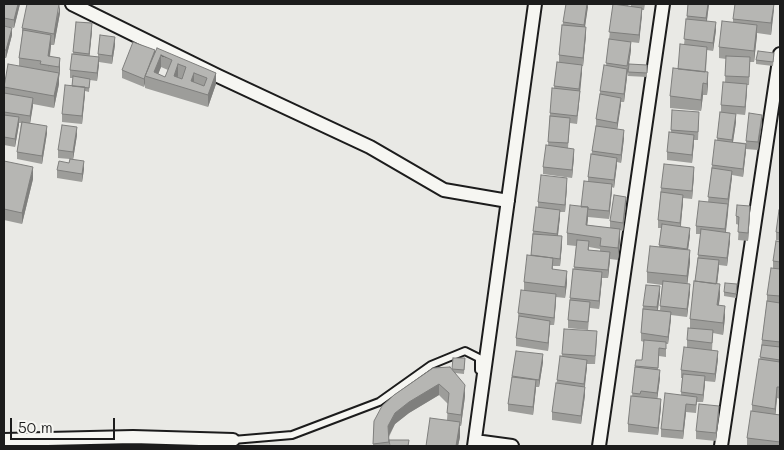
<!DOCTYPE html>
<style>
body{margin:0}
#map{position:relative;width:784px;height:450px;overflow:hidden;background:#e9e9e5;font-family:Mali,sans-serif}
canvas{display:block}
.frame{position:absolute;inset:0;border:5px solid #1c1c1c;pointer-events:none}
.scale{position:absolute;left:10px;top:418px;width:105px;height:22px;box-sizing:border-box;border:2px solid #1c1c1c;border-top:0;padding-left:6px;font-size:15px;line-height:18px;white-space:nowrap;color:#1c1c1c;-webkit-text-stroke:4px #f6f6f2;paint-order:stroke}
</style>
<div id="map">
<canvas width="784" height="450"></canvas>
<div class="frame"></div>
<div class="scale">50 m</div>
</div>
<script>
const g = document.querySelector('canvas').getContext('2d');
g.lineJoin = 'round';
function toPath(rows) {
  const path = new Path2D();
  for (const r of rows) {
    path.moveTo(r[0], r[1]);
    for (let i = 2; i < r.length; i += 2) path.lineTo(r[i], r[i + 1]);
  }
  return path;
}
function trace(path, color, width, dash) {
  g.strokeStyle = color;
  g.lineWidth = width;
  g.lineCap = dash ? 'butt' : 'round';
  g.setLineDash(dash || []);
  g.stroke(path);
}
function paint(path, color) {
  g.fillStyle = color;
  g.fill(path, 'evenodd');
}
const service = toPath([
 [233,440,292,435,379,402,431,365,465,351,479,358,479,370]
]);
const minor = toPath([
 [72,4,218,76,370,147,444,190,508,201],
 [4,440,133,437,233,440],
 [475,441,512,446],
 [474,446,535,4],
 [599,446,663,4],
 [721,446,780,54]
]);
trace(service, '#1c1c1c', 10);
trace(minor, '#1c1c1c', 16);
trace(service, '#f6f6f2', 6);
trace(minor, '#f6f6f2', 12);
paint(toPath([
 [4,4,20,4,14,28,4,26],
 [588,4,585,27,586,35,583,66,582,66,577,124,570,123,568,148,574,157,572,178,543,174,543,167,548,146,550,113,554,88,557,62,559,62,559,55,563,22],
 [613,4,629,4,628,6,631,7,631,4,645,4,644,10,642,10,639,43,631,42,631,50,627,77,624,102,621,102,617,129,624,138,621,163,617,162,614,188,612,187,609,219,588,217,587,225,610,228,610,221,626,205,623,231,620,230,620,241,618,260,610,259,608,278,602,278,599,309,590,308,588,330,568,328,568,320,573,269,574,269,576,246,567,245,567,233,581,207,588,181,588,177,596,126,596,119,600,98,600,91,606,66],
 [589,247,600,249,600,251,589,250],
 [688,4,709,4,707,21,716,30,713,51,707,50,706,72,708,84,707,95,703,95,701,111,670,108,670,96,678,69,684,45],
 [774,4,771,35,757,33,754,62,750,62,749,85,747,85,745,115,736,114,736,122,733,142,746,143,746,141,762,123,758,150,746,149,743,177,732,175,726,232,730,241,727,266,719,265,717,284,720,296,719,305,725,317,723,335,713,333,712,350,718,359,715,382,705,381,703,402,697,402,696,413,686,412,683,439,661,437,661,429,681,395,682,378,681,378,681,370,687,347,687,340,690,328,690,319,695,281,701,234,696,234,696,226,708,202,712,165,717,140,720,112,721,112,721,105,725,82,726,59,719,58,719,47,733,22,733,19],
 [60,13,54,45,51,45,50,57,60,58,60,70,59,78,59,84,54,108,33,104,30,123,47,133,42,164,17,159,17,152,21,123,19,123,15,147,4,145,4,87,19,66,19,58,22,36,22,28],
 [76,22,92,31,89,56,98,57,98,54,115,45,112,64,99,62,97,81,90,80,89,92,85,91,82,124,62,122,62,114,72,86,73,78,70,78,70,70,73,54],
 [4,26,12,35,6,58,4,58],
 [155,54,216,73,216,84,208,107,145,88,145,83,144,87,122,78,122,70],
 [161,67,168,70,165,77,158,74],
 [774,57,773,66,756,64,756,60],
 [629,64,647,65,647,77,628,76],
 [672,110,699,120,698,140,694,140,692,163,667,160,667,152,671,132],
 [77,135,73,159,84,169,82,182,57,178,57,170,69,163,70,159,58,158,58,150],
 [4,161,33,179,22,224,4,220],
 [694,175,692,199,683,198,681,226,690,235,688,250,690,262,687,284,690,292,687,317,671,315,668,344,666,344,666,357,659,356,658,370,660,378,657,399,661,407,658,435,628,432,628,424,632,396,636,360,642,360,644,342,641,341,641,333,643,306,660,294,658,310,660,310,662,285,647,283,647,272,659,247,661,228,658,228,658,220,661,188],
 [567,186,565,212,560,212,558,236,562,244,560,266,553,266,553,270,567,283,565,298,556,297,554,325,550,325,548,351,516,346,516,338,519,321,518,313,524,290,524,282,531,255,533,231,538,207,538,202],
 [780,210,780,241,776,240,776,232],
 [750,214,748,241,738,240,739,225,736,224,736,216],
 [780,242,780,399,777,398,775,414,780,415,780,446,747,446,747,438,752,411,752,405,760,359,762,340,767,301,767,295,773,268,773,261],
 [737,288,736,298,724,296,724,292],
 [597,339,595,364,587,364,585,387,585,395,581,424,552,420,552,412,557,380,562,354],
 [516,351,543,362,539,387,536,387,533,415,508,411,508,404],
 [465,358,464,374,455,373,465,396,461,426,460,426,460,437,458,446,426,446,447,420,448,404,439,395,409,413,395,424,389,437,389,446,373,446,374,421,452,369],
 [719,414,716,441,696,439,696,431]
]), '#9d9d9a');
paint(toPath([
 [18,4,20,4,14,28,14,20],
 [60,4,60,13,54,45,54,34],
 [587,4,588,7,584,33,584,25],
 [708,4,709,4,706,26,706,18],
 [774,4,774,10,771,35,771,23],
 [642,8,642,16,639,43,639,35],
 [716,22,716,30,713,51,713,43],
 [92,23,92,31,89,62,89,54],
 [757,25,757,36,754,62,754,51],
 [586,27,586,35,583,66,583,58],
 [12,28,12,35,6,58,6,50],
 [51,35,51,46,48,68,48,56],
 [115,37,115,45,112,64,112,56],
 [631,42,631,50,627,77,624,102,624,94],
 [155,50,155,58,145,76,145,83,144,87,144,79],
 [161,55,161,67,156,80,154,72],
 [99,57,99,65,97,81,97,73],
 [60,58,60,70,59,78,59,84,54,108,54,96,59,73,59,67],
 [178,64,178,76,175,85,174,76],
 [582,65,582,73,577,124,579,89],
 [708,72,708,84,707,95,707,84],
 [194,73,194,84,191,81],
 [216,73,216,84,208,107,208,95],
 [703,83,703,95,701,111,701,100],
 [747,84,747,92,745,115,745,107],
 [85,87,85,95,82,124,82,116],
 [33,98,33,106,30,124,30,116],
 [621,98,621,105,617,131,617,123],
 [736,114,736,122,732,148,732,140],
 [762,115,762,123,758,150,758,142],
 [19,117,19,125,15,147,15,139],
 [47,126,47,133,42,164,42,156],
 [77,127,77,135,73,160,73,152],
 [624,130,624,138,621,163,621,155],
 [694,135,694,143,692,163,692,155],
 [746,144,746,151,743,177,743,169],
 [574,149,574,157,572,178,572,170],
 [617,158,617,165,614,188,614,180],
 [84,161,84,169,82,182,82,174],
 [33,167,33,179,22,224,22,213],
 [694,167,694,175,692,199,692,191],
 [732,171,732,178,728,207,728,199],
 [567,178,567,186,565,212,565,205],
 [612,184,612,191,609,219,609,211],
 [683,195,683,203,680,231,680,223],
 [626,197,626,205,623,231,623,223],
 [728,204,728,212,725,237,725,229],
 [750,206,750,214,748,241,748,233],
 [588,207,588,219,586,236,586,225],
 [560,210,560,218,557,242,557,234],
 [690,228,690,235,687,257,687,249],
 [620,229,620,241,618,260,618,248],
 [730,233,730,241,727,266,727,258],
 [562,236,562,244,560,266,560,259],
 [690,250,690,262,687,287,687,276],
 [610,252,610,260,608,278,608,270],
 [719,260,719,268,716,293,716,285],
 [567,271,567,283,565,298,565,287],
 [602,272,602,280,599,309,599,301],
 [690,284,690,292,687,317,687,309],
 [720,284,720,296,717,316,717,305],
 [660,286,660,294,657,315,657,307],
 [556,294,556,302,554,325,554,318],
 [725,306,725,317,723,335,723,323],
 [671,312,671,320,668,344,668,337],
 [550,321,550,328,548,351,548,343],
 [718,351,718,359,715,382,715,374],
 [543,354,543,362,539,387,539,380],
 [587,360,587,368,584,391,584,384],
 [660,370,660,378,657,401,657,393],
 [705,376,705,384,703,402,703,395],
 [536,380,536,388,533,415,533,407],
 [439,384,439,395,409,413,395,424,388,437,388,426,395,413,409,402],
 [465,385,465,396,461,426,461,415],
 [585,387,585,395,581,424,581,416],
 [777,387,777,398,775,420,775,409],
 [661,399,661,407,658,435,658,428],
 [686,404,686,412,683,439,683,431],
 [719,406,719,414,716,441,716,433],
 [460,422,460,437,458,446,456,446]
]), '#7f7f7d');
const building = toPath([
 [4,4,18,4,14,20,4,18,4,4],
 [27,4,59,4,54,34,22,28,27,4],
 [566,4,587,4,584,25,563,22,566,4],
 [613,4,642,8,639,35,609,32,613,4],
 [688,4,708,4,706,18,687,16,688,4],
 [735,4,774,4,771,23,733,19,735,4],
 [686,19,716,22,713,43,684,39,686,19],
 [722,21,757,25,754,51,719,47,722,21],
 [76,22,92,23,89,54,73,52,76,22],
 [562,25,586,27,583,58,559,55,562,25],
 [4,26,12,28,6,50,4,50,4,26],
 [23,30,51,35,48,56,60,58,59,67,40,64,41,61,19,58,23,30],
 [100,35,115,37,112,56,98,54,100,35],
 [609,39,631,42,627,66,606,63,609,39],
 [133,42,155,50,144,79,122,70,133,42],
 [680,44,707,47,705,72,678,69,680,44],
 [157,48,216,73,208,95,145,76,157,48],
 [161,55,172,60,165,77,154,72,161,55],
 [178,64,186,67,182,79,174,76,178,64],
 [194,73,207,78,204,86,191,81,194,73],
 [758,51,774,53,773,62,756,60,758,51],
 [72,54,99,57,97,73,70,70,72,54],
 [726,56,750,57,749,77,725,76,726,56],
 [557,62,582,65,579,89,554,86,557,62],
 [8,64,59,73,54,96,4,87,8,64],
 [629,64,647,65,647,73,628,72,629,64],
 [604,65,627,69,624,94,600,91,604,65],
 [673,68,708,72,707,84,703,83,701,100,670,96,673,68],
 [73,76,90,79,89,88,72,86,73,76],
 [723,82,747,84,745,107,721,105,723,82],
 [65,85,85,87,82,116,62,114,65,85],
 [552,88,580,91,577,116,550,113,552,88],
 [4,93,33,98,30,116,4,112,4,93],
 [600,94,621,98,617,123,596,119,600,94],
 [672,110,699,112,698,132,671,130,672,110],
 [720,112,736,114,732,140,717,138,720,112],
 [749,113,762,115,758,142,746,141,749,113],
 [4,115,19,117,15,139,4,137,4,115],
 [550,116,570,118,568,143,548,142,550,116],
 [22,122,47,126,42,156,17,152,22,122],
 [62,125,77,127,73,152,58,150,62,125],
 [596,126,624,130,621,155,592,151,596,126],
 [669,132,694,135,692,155,667,152,669,132],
 [715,140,746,144,743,169,712,165,715,140],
 [546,145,574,149,572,170,543,167,546,145],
 [591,154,617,158,614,180,588,177,591,154],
 [70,159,84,161,82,174,57,170,59,161,69,163,70,159],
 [4,161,33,167,22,213,4,209,4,161],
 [664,164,694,167,692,191,661,188,664,164],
 [712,168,732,171,728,199,708,197,712,168],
 [541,175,567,178,565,205,538,202,541,175],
 [584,181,612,184,609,211,588,209,588,207,581,207,584,181],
 [661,192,683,195,680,223,658,220,661,192],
 [614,195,626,197,623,223,610,221,614,195],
 [699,201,728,204,725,229,696,226,699,201],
 [570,205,588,207,586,225,620,229,618,248,600,246,601,238,567,233,570,205],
 [737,205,750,206,748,233,738,232,739,217,736,216,737,205],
 [536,207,560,210,557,234,533,231,536,207],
 [779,210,780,210,780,233,776,232,779,210],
 [662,224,690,228,687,249,659,245,662,224],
 [701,229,730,233,727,258,698,255,701,229],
 [533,234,562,236,560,259,531,255,533,234],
 [577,240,589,241,588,250,610,252,608,270,574,267,577,240],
 [776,241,780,242,780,262,773,261,776,241],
 [650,246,690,250,687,276,647,272,650,246],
 [527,255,553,258,552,269,567,271,565,287,524,282,527,255],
 [698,258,719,260,716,284,695,281,698,258],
 [771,268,780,269,780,296,767,295,771,268],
 [573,269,602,272,599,301,570,298,573,269],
 [663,281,690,284,687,309,660,306,663,281],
 [694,281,720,284,717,305,725,306,723,323,690,319,694,281],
 [725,283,737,284,736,294,724,292,725,283],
 [646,285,660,286,657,307,643,306,646,285],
 [521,290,556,294,554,318,518,313,521,290],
 [570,300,590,302,588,322,568,320,570,300],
 [767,301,780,303,780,342,762,340,767,301],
 [643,309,671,312,668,337,641,333,643,309],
 [519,316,550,321,548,343,516,338,519,316],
 [688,328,713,330,712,343,687,340,688,328],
 [564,329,597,331,595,356,562,354,564,329],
 [644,340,666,342,666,349,659,348,658,368,635,366,636,360,642,360,644,340],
 [762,345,780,347,780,360,760,357,762,345],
 [684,347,718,351,715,374,681,370,684,347],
 [516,351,543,354,539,380,512,376,516,351],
 [560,356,587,360,584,384,557,380,560,356],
 [453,358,465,358,464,370,452,369,453,358],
 [759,359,780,362,780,387,777,387,775,409,752,405,759,359],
 [450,367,465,385,461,415,447,413,449,393,439,384,409,402,395,413,388,426,389,442,373,444,374,421,382,406,394,395,433,368,450,367],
 [635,367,660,370,657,393,641,391,640,394,632,393,635,367],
 [683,374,705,376,703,395,681,392,683,374],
 [512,377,536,380,533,407,508,404,512,377],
 [556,383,585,387,581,416,552,412,556,383],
 [665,393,697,397,696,405,686,404,683,431,661,429,665,393],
 [631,396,661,399,658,428,628,424,631,396],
 [699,404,719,406,716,433,696,431,699,404],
 [751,411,780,415,780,442,747,438,751,411],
 [430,418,460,422,456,446,426,446,430,418],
 [389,440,409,440,408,446,390,446,389,440]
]);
paint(building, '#b6b6b3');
trace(building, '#7f7f7d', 1);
</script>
